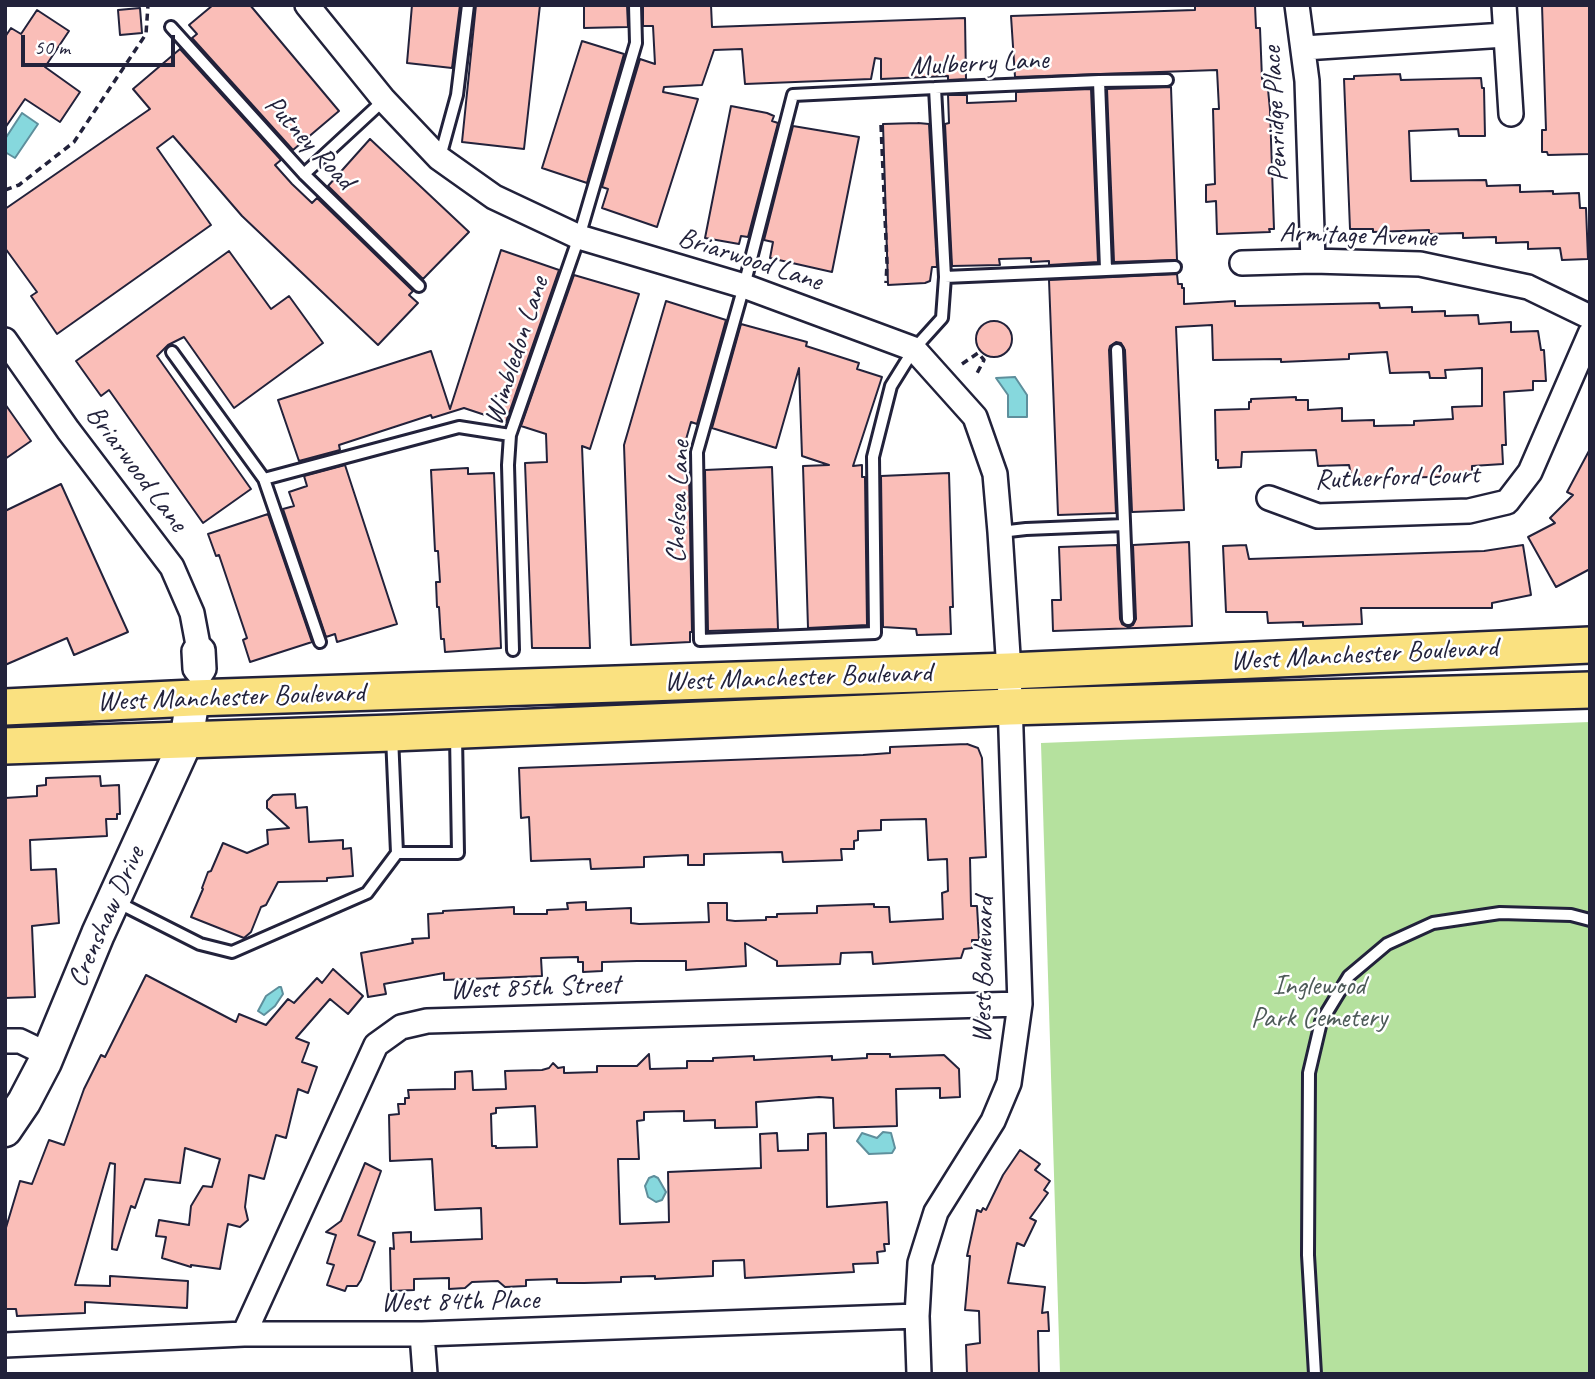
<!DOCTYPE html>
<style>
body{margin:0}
#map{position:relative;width:1595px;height:1379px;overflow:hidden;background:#fff;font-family:Caveat,sans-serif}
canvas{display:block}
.frame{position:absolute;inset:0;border:7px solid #22223b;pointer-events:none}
.scale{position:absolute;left:21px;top:35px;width:154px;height:32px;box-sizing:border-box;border:4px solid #22223b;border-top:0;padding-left:9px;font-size:21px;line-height:24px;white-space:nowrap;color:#22223b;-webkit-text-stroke:5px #fff;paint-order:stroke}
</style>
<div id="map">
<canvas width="1595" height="1379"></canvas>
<div class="frame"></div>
<div class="scale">50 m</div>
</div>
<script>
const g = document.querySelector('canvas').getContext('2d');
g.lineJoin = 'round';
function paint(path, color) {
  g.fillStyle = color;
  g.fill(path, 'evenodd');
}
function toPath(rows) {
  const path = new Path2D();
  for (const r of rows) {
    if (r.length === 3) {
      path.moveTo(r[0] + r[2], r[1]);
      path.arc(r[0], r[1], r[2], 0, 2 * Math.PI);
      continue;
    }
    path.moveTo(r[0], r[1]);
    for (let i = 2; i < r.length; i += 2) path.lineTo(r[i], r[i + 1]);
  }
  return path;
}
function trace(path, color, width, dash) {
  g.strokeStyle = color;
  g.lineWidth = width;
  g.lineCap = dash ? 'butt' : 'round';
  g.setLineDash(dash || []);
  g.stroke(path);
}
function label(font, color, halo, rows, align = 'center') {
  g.font = font + ' Caveat,sans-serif';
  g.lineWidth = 5;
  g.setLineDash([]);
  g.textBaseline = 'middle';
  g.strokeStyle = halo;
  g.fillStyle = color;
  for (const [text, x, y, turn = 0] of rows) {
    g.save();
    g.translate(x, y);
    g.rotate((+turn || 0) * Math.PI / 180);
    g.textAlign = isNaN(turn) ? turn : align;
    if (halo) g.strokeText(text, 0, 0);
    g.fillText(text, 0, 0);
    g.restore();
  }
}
paint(toPath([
 [1590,722,1590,1374,1060,1374,1041,743]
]), '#b5e19e');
const water = toPath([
 [22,113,38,124,15,158,5,152,5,139,22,113],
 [1015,377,1027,395,1027,417,1008,417,1008,395,996,378,1015,377],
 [279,987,281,987,283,994,275,1006,264,1015,258,1011,266,996,279,987],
 [883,1132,891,1133,895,1148,892,1153,869,1154,857,1141,862,1133,877,1138,883,1132],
 [654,1176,658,1178,666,1192,662,1200,656,1202,648,1197,645,1186,649,1178,654,1176]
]);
paint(water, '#86d8dd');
trace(water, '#5e8f9c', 2);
const building = toPath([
 [213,5,250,5,339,111,293,150,192,38,197,34,189,25,213,5],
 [412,5,460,5,452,68,407,63,412,5],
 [476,5,540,5,524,149,462,142,476,5],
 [584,5,627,5,628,27,584,28,584,5],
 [643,5,711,5,712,27,965,18,966,79,948,80,948,76,881,79,881,59,875,58,871,79,745,84,742,49,714,50,702,85,664,87,663,92,698,99,657,227,602,208,608,189,602,187,640,59,655,64,653,26,643,26,643,5],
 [1195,5,1255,5,1256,28,1260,28,1262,79,1267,79,1270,110,1274,229,1269,229,1270,232,1217,234,1216,201,1206,202,1206,185,1215,184,1213,109,1219,109,1217,70,1015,77,1011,16,1195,10,1195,5],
 [1542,5,1590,5,1590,154,1548,155,1547,152,1542,152,1542,130,1546,130,1542,5],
 [140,8,142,33,120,35,118,10,140,8],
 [37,10,69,31,45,67,80,92,60,122,25,99,5,128,5,37,11,28,21,34,37,10],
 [582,41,624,54,587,183,542,168,582,41],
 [180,49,281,160,275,165,292,184,312,203,317,198,413,291,409,295,418,303,378,345,242,216,173,136,157,148,211,225,57,334,31,296,37,292,5,248,5,209,150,109,133,89,180,49],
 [1400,74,1401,80,1481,78,1482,88,1484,88,1485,136,1459,136,1458,129,1409,131,1411,181,1486,180,1487,186,1520,185,1520,192,1553,191,1553,194,1579,193,1580,208,1586,208,1588,259,1562,260,1560,248,1528,249,1528,242,1496,243,1496,237,1463,238,1463,233,1429,234,1429,230,1373,232,1373,229,1350,229,1344,79,1354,79,1354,76,1400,74],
 [1171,87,1177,260,1114,262,1107,89,1171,87],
 [1091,89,1098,262,1049,265,1049,261,1031,262,1031,258,999,259,1000,265,952,266,945,124,949,123,948,95,967,95,967,103,1016,101,1016,92,1091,89],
 [731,106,767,113,774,116,772,121,778,123,748,237,741,236,739,244,705,238,731,106],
 [918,123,929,124,937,267,932,267,930,281,925,283,888,285,883,124,918,123],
 [793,126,859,137,832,272,770,258,773,242,764,240,793,126],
 [370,139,469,232,423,279,328,186,370,139],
 [501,250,559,270,506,422,464,408,432,418,431,415,339,445,340,450,299,461,278,400,431,351,450,409,501,250],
 [229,251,271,309,289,296,323,343,234,408,184,337,168,345,157,356,251,489,203,523,109,390,101,396,76,361,229,251],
 [1177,274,1178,284,1182,284,1182,288,1184,288,1184,304,1235,301,1235,306,1238,306,1379,303,1380,308,1412,307,1412,312,1445,311,1445,316,1478,315,1479,324,1511,322,1511,332,1538,331,1541,350,1544,350,1546,381,1533,381,1533,390,1504,392,1506,445,1502,445,1503,464,1472,466,1472,476,1352,479,1349,465,1318,466,1316,450,1242,452,1241,467,1218,468,1218,460,1216,460,1215,410,1249,409,1249,402,1251,402,1251,399,1296,397,1296,400,1308,400,1308,410,1342,408,1342,421,1374,420,1374,426,1414,425,1414,421,1453,419,1452,407,1482,406,1482,368,1445,370,1446,378,1430,378,1429,372,1390,373,1387,352,1349,354,1349,359,1281,362,1281,359,1213,360,1212,325,1176,327,1184,510,1132,512,1125,350,1121,343,1116,342,1110,346,1109,350,1116,513,1058,515,1049,280,1177,274],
 [574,275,639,294,590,449,582,446,590,648,532,648,525,463,547,462,546,434,521,426,574,275],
 [666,301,726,320,697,424,691,422,683,450,684,471,689,471,692,632,690,632,690,642,631,645,624,445,666,301],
 [994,339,18],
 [741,324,807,342,806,346,859,363,857,369,882,377,853,466,862,465,862,477,865,477,867,625,808,628,803,466,829,465,802,456,799,368,776,448,712,428,741,324],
 [5,404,31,441,5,459,5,404],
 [1590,449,1590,569,1556,587,1528,537,1555,523,1550,518,1573,495,1567,492,1590,449],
 [345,465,397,624,337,642,335,634,326,637,283,509,294,506,289,492,307,486,304,476,345,465],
 [772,467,778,629,708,631,705,470,772,467],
 [468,468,468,474,494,473,501,648,445,652,444,639,441,639,439,607,437,607,436,582,440,582,438,551,435,551,431,470,468,468],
 [949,473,953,607,950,607,951,634,917,635,916,629,883,627,881,476,949,473],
 [61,484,128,632,74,655,67,638,5,665,5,511,61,484],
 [268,514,312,642,250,662,243,640,247,638,219,555,216,556,208,534,268,514],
 [1189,542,1192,626,1053,631,1052,600,1061,600,1059,547,1117,545,1120,619,1122,624,1128,627,1133,625,1136,619,1133,545,1189,542],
 [1246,545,1249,559,1484,551,1523,545,1531,595,1492,603,1492,608,1361,608,1362,624,1303,626,1303,622,1268,623,1267,612,1226,612,1223,546,1246,545],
 [967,744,978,748,982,758,986,857,970,858,971,906,977,906,979,940,972,940,972,948,964,949,961,958,873,964,872,952,841,953,840,964,777,966,777,961,745,943,746,966,686,970,686,961,637,961,602,962,602,971,583,972,583,962,578,962,578,957,541,958,542,976,444,980,444,973,384,984,386,994,368,997,361,953,413,943,412,939,429,938,428,914,443,913,443,911,514,907,514,914,547,914,547,910,568,909,567,903,586,902,586,910,631,908,631,923,639,924,709,922,708,903,727,903,727,920,735,921,766,920,766,917,777,917,777,914,817,913,817,906,874,904,874,907,889,907,890,922,943,919,942,893,948,891,947,859,928,860,926,819,881,820,881,830,858,831,858,840,854,841,854,849,841,849,842,860,783,862,782,852,704,854,704,865,688,865,688,855,644,857,644,867,591,869,590,859,531,861,529,817,521,818,519,768,863,755,890,753,890,747,967,744],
 [100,776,101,786,119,785,120,814,117,814,117,819,106,819,107,836,30,840,31,870,56,869,59,923,32,926,35,997,5,998,5,798,37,796,37,786,46,785,46,778,100,776],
 [295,794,296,808,307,807,309,842,343,840,343,849,351,848,353,876,327,878,327,881,278,882,266,905,261,907,251,932,244,938,191,917,203,889,202,888,208,872,211,871,223,843,247,853,268,844,267,830,289,828,267,808,267,801,273,795,295,794],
 [333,969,363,996,348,1014,330,999,296,1038,309,1043,302,1062,317,1067,308,1093,298,1089,286,1138,276,1135,264,1179,249,1175,245,1207,248,1220,240,1227,228,1224,220,1269,191,1265,191,1267,162,1258,166,1237,156,1236,159,1220,189,1225,191,1206,203,1186,212,1187,220,1159,185,1148,180,1183,145,1179,135,1208,131,1206,117,1250,112,1249,115,1164,110,1163,75,1285,110,1286,110,1276,188,1281,187,1308,85,1302,85,1313,17,1316,16,1309,5,1309,5,1231,20,1181,32,1184,49,1140,64,1145,84,1089,101,1055,105,1057,146,975,236,1022,239,1014,266,1025,288,999,294,1003,317,978,322,983,333,969],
 [649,1054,650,1069,687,1068,687,1061,713,1061,713,1058,754,1056,754,1060,832,1056,832,1060,867,1058,867,1054,890,1054,890,1057,944,1055,959,1069,960,1097,940,1098,940,1088,896,1089,897,1126,834,1128,833,1098,819,1097,756,1102,757,1127,715,1128,715,1120,684,1121,684,1111,644,1112,644,1120,637,1121,639,1159,618,1159,620,1224,669,1222,668,1172,761,1168,760,1134,777,1133,778,1151,808,1150,808,1134,826,1133,827,1207,887,1202,889,1244,884,1244,885,1251,877,1252,878,1263,853,1264,854,1272,745,1278,744,1260,713,1261,713,1276,655,1279,655,1276,621,1277,621,1282,584,1283,557,1283,557,1279,526,1280,526,1286,505,1287,498,1281,472,1282,465,1288,449,1289,449,1278,414,1279,414,1290,391,1291,390,1248,394,1249,393,1233,411,1232,411,1242,482,1239,481,1208,435,1210,432,1159,390,1161,389,1115,399,1114,398,1104,405,1104,405,1098,409,1098,408,1090,455,1089,455,1072,472,1071,473,1090,506,1089,505,1071,542,1070,549,1068,553,1063,558,1068,564,1067,564,1073,597,1072,597,1066,637,1066,649,1054],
 [535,1106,537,1147,496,1148,496,1146,492,1146,491,1114,496,1113,496,1108,535,1106],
 [1020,1150,1040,1164,1035,1170,1050,1181,1044,1190,1048,1193,1030,1218,1036,1221,1024,1246,1017,1243,1008,1283,1045,1287,1042,1313,1048,1312,1049,1331,1038,1331,1039,1374,967,1374,966,1345,980,1343,979,1311,965,1310,970,1256,967,1256,977,1210,981,1212,983,1208,986,1210,1003,1175,1020,1150],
 [365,1163,381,1171,358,1235,375,1242,361,1280,357,1286,347,1286,345,1291,327,1285,334,1265,327,1263,336,1235,326,1232,341,1221,365,1163]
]);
paint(building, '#fabeb8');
trace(building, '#22223b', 2);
const service = toPath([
 [171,27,304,174,419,286],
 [1099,81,1106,269],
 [935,88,945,277,942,318,914,349,891,386,873,457,875,633,700,640,697,452,744,286,793,95,935,88,1099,81,1167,80],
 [440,157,457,95,468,5],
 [304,174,384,100],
 [945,277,1175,267],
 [1117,350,1128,619],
 [172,352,264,479,320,642],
 [264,479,459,427,510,435],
 [1000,532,1026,529,1124,525],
 [513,650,508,465,510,435,579,237,636,43,635,5],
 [397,853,458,853,456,736],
 [115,901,200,944,232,952,367,893,397,853,392,736],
 [1315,1374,1308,1255,1309,1073,1321,1022,1349,976,1387,944,1433,923,1500,913,1571,915,1590,920]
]);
const minor = toPath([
 [307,5,384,100,439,158,494,197,579,237,744,286,914,349,975,417,995,474,1000,532,1009,671,1020,1004,1009,1083,993,1121,936,1212,920,1263,917,1316,919,1374],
 [1297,5,1307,81,1313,261],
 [1504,5,1511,114],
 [1304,48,1505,35],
 [1242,263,1313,261,1420,264,1528,287,1590,317],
 [5,340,68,430,172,567,192,613,198,645,194,651,195,669,200,675,204,669,203,650,198,645],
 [1269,498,1318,516,1469,511,1507,502,1530,472,1590,334],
 [5,1041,20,1041,47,1054],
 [244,1334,376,1045,401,1027,427,1021,1020,1004],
 [422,1334,425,1374],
 [5,1345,244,1334,422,1334,917,1316]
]);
const secondary = toPath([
 [5,1130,24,1102,45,1062,98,934,186,741,193,698]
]);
const primary = toPath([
 [5,707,193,698,1009,671,1590,645],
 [5,746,392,733,1009,707,1590,690]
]);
trace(service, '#22223b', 16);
trace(minor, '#22223b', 28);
trace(secondary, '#22223b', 37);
trace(primary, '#22223b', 40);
trace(toPath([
 [881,125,887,263,886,283],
 [5,190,19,185,74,142,146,34,148,5],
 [962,364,978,353,984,360,975,377]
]), '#22223b', 3.5, [7, 5]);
trace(service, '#fff', 10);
trace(minor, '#fff', 23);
trace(secondary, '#fff', 32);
trace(primary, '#fae180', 35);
label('28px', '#22223b', '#fff', [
 ["Mulberry Lane",979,64,-3],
 ["Penridge Place",1276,114,-93],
 ["Putney Road",309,143,47],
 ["Armitage Avenue",1358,236,2],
 ["Briarwood Lane",750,260,18],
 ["Wimbledon Lane",517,351,-72],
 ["Briarwood Lane",136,469,53],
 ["Rutherford Court",1397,478,-2],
 ["Chelsea Lane",679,502,-88],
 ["West Manchester Boulevard",1364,655,-3],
 ["West Manchester Boulevard",798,678,-2],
 ["West Manchester Boulevard",231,698,-2],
 ["Crenshaw Drive",107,917,-66],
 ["West Boulevard",984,970,-89],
 ["West 85th Street",535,988,-2],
 ["West 84th Place",460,1302,-1]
]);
label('28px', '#4e5b59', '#fff', [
 ["Inglewood",1319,987],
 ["Park Cemetery",1319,1019]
]);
</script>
